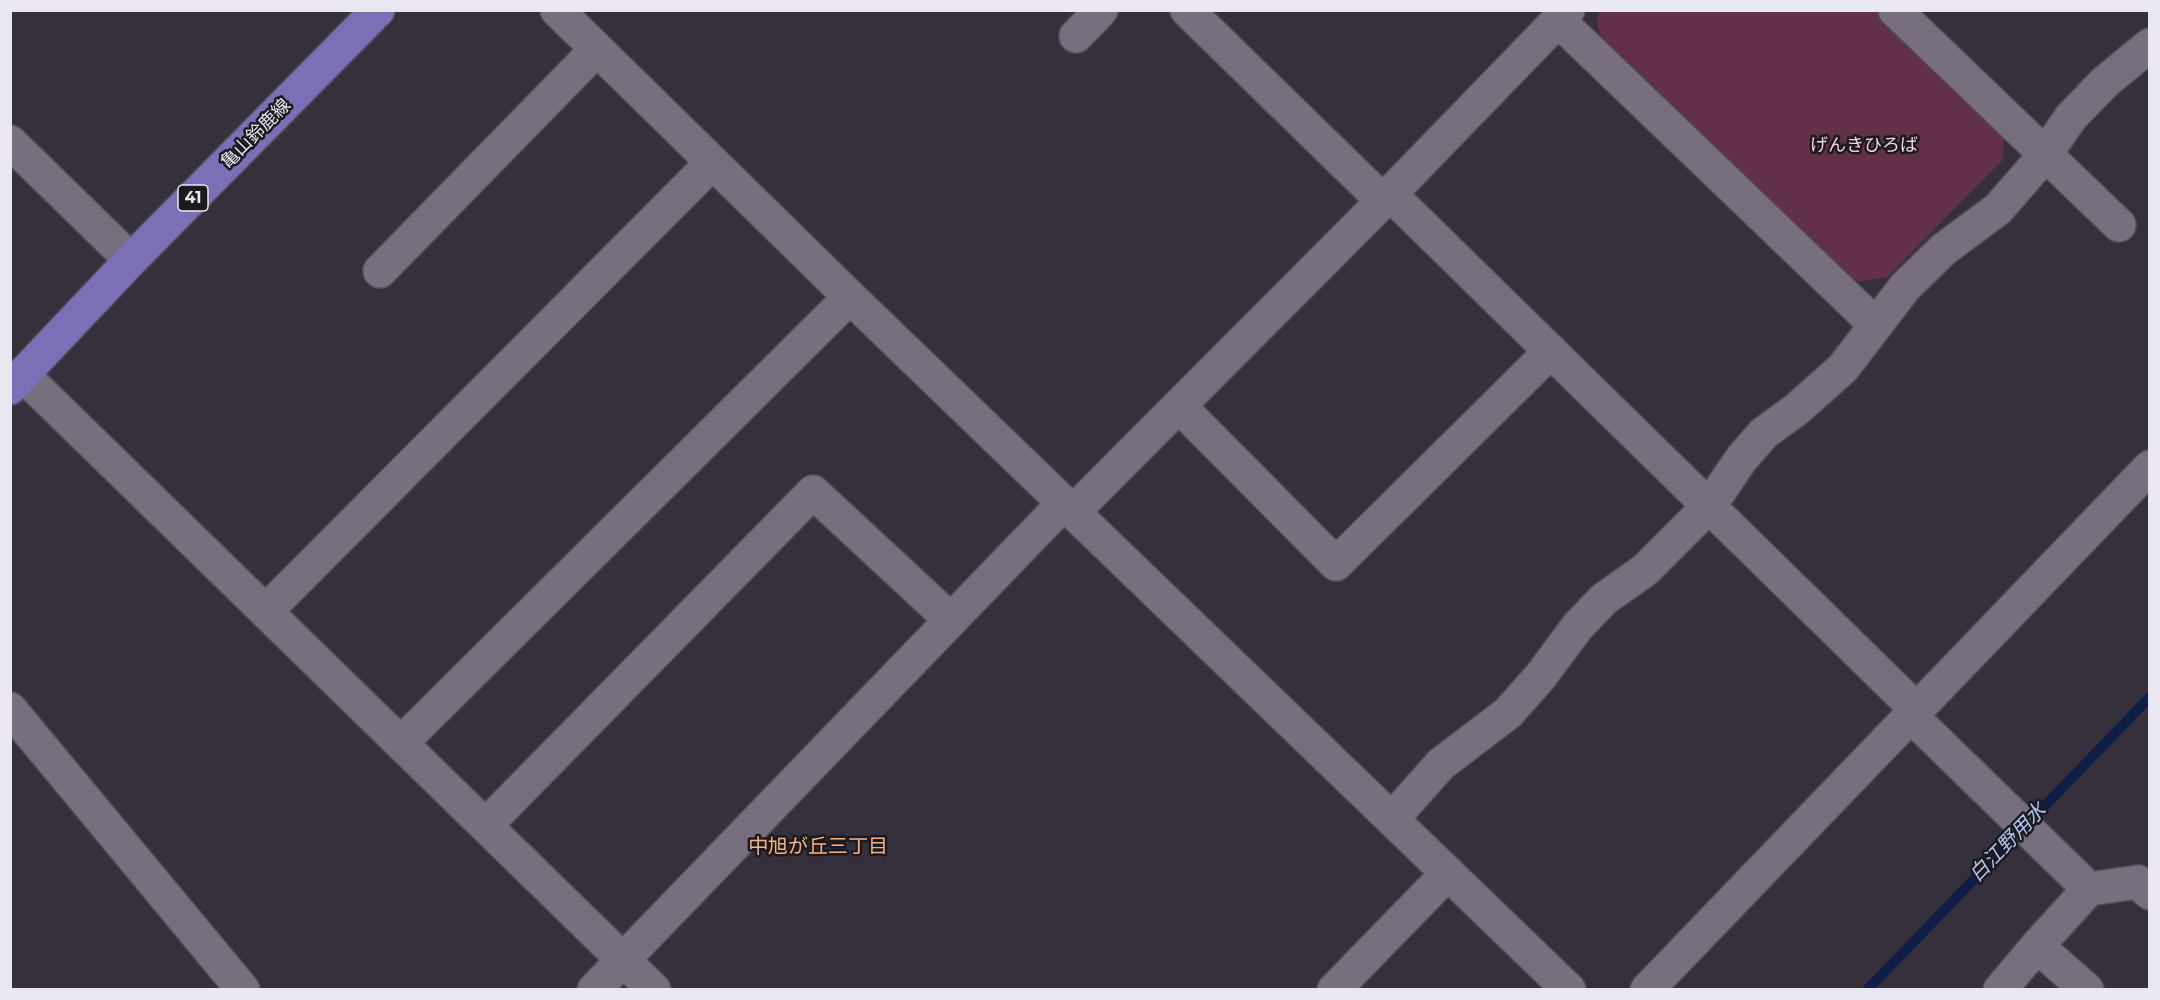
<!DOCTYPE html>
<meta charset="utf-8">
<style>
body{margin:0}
#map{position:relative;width:2160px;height:1000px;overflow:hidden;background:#36303d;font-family:Montserrat,sans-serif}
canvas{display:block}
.frame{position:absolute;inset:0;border:12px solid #ebe7f0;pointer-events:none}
</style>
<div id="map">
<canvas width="2160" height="1000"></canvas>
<div class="frame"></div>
</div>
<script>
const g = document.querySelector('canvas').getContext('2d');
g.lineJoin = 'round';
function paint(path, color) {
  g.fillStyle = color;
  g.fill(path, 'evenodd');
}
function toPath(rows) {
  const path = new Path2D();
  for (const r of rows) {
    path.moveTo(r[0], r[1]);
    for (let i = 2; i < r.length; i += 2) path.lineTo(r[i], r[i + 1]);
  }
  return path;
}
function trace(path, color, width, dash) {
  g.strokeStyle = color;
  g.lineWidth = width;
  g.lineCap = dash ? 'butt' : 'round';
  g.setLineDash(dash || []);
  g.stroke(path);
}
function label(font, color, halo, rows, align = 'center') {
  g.font = font + ' Montserrat,"Noto Sans JP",sans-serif';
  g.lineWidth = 5;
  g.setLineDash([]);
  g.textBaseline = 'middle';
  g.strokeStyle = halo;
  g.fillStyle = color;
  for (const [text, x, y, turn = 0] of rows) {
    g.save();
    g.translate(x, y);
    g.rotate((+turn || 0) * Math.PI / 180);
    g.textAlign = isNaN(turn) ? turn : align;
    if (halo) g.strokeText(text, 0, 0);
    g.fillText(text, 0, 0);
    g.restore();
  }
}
paint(toPath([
 [1600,10,1877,11,2004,133,2003,160,1887,277,1851,283,1601,39,1597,20]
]), '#623049');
trace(toPath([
 [1867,990,2150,697]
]), '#0e1e47', 10);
const minor = toPath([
 [557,10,850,297,1569,990],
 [1187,10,1383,201],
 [1895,10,2119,225],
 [1558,20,1876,325],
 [1076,36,1101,10],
 [10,142,131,260],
 [1390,194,1916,709],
 [380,271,597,49],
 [23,375,654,990],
 [1179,406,1336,564,1551,351],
 [1073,512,1383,201,1568,10],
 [266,611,712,163],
 [10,709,243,990],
 [1910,715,2089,889,2037,946],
 [402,742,850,297],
 [1392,819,1441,764,1508,713,1540,677,1578,626,1604,599,1645,570,1710,505,1742,458,1764,433,1797,409,1843,368,1905,287,1944,249,1998,209,2045,155,2071,117,2105,82,2150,45],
 [486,825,813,492,951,620],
 [2089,889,2138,882,2150,893],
 [594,990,1064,503],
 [1334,990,1448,873],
 [1647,990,2150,467],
 [2000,990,2037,946,2087,990]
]);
const major = toPath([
 [10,388,131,260,378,10]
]);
trace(minor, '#534e58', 36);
trace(major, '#534e58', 36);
trace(minor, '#776f7e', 33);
trace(major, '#7b70b7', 33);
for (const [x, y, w] of [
 [193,198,30]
]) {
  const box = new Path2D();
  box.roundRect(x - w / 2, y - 13, w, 26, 4.5);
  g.fillStyle = '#1c191f';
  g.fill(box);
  trace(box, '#ebe7f0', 1.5);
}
label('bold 16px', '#ebe7f0', null, [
 ["41",193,198]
]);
label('18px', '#ebe7f0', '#1c191f', [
 ["亀山鈴鹿線",256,134,-45]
]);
label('18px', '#f5d1e0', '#1c191f', [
 ["げんきひろば",1864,146]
]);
label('italic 20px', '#b1c6f2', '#1c191f', [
 ["白江野用水",2008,843,-46]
]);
label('20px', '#f5b184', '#1c191f', [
 ["中旭が丘三丁目",818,847]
]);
</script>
